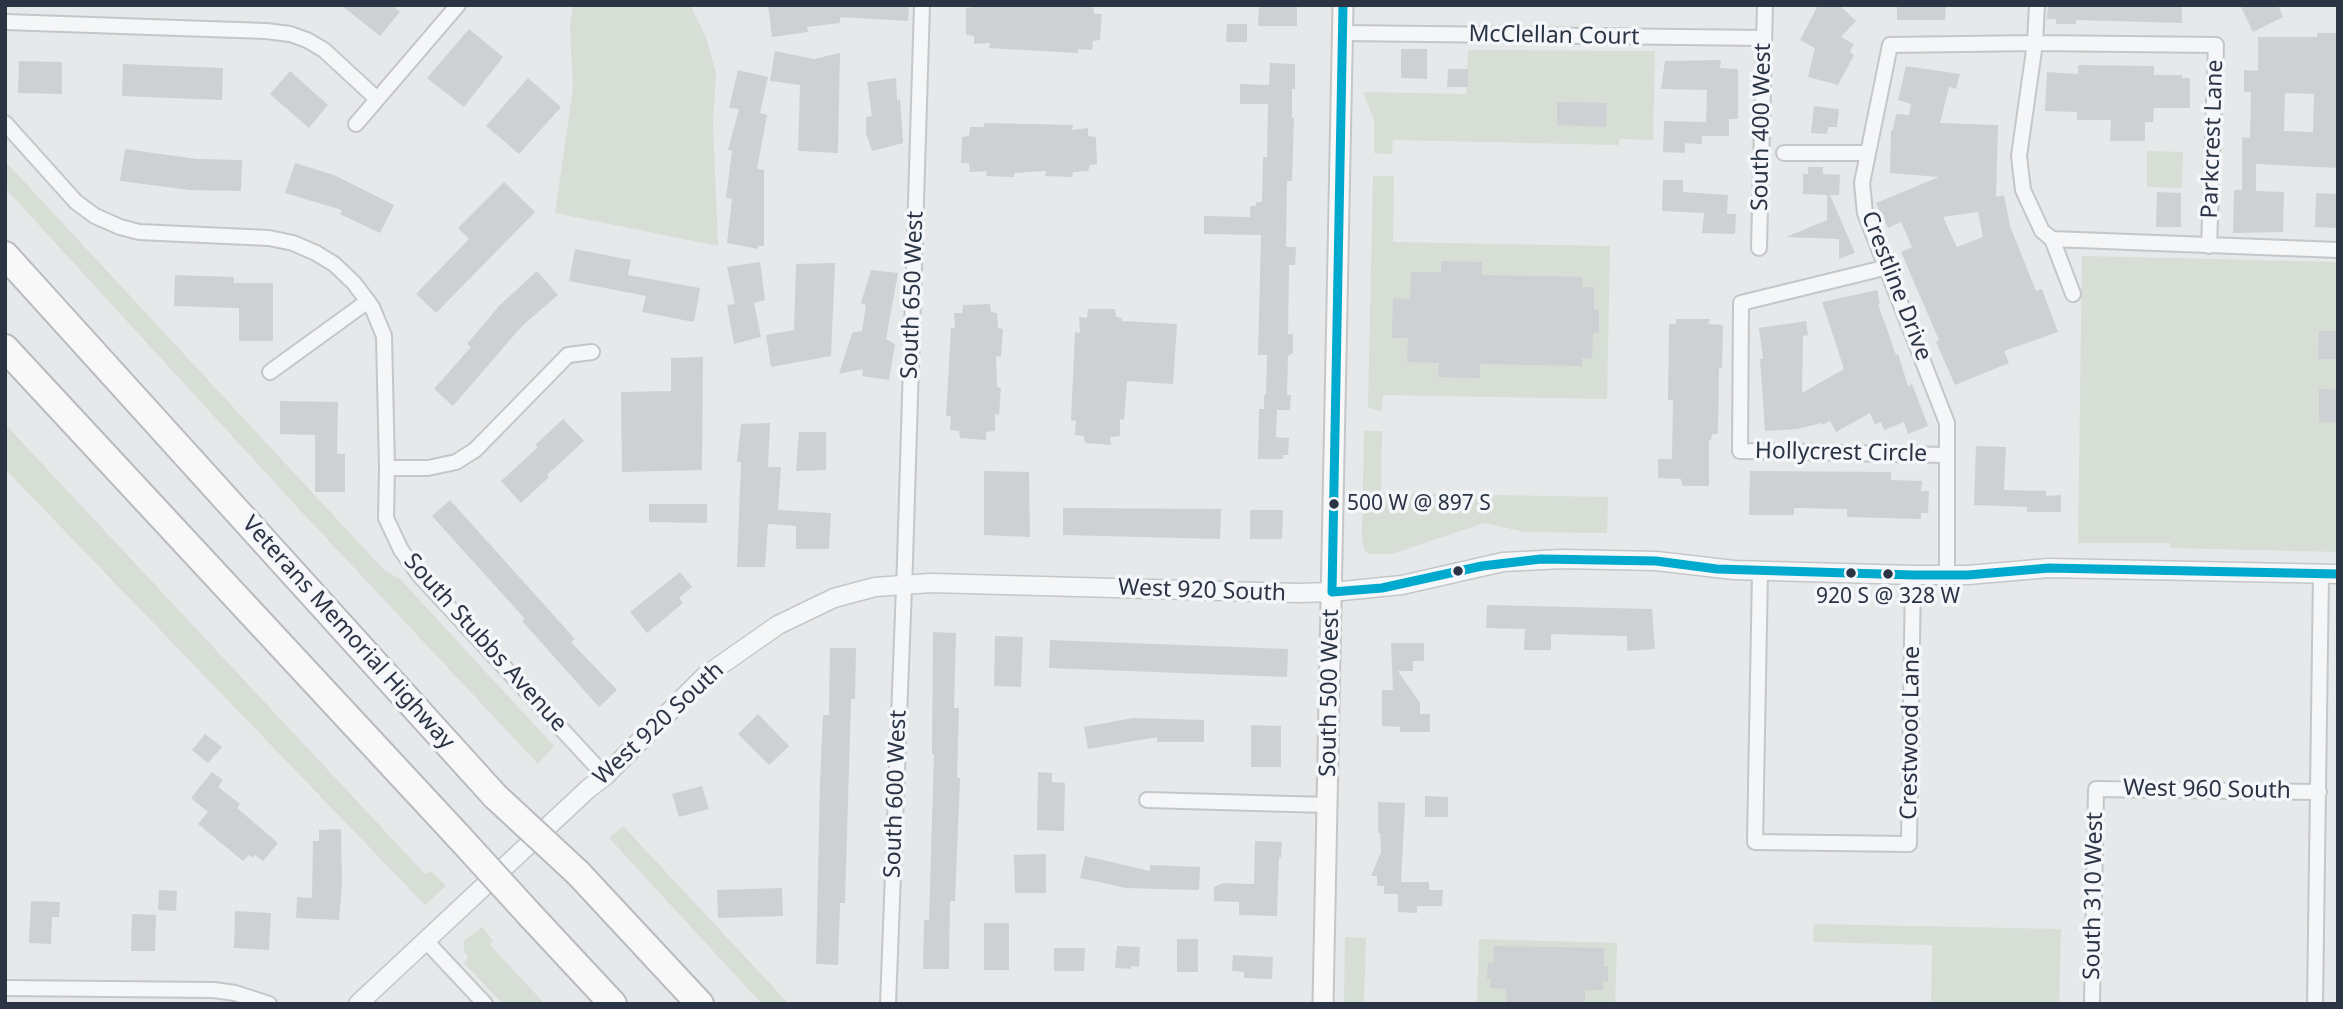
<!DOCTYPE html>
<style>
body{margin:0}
#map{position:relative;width:2343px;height:1009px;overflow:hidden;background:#e6e8ea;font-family:"Noto Sans",sans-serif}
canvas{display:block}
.frame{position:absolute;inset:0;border:7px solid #2b3445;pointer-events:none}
</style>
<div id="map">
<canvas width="2343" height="1009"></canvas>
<div class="frame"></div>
</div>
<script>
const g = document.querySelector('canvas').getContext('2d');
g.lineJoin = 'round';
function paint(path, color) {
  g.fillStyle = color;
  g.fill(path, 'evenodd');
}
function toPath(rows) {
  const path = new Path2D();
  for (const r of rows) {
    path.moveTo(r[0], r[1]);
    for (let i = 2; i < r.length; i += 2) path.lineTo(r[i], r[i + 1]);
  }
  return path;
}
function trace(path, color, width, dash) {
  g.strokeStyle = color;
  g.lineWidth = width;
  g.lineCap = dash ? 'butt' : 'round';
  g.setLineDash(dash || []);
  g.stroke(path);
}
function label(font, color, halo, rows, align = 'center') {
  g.font = font + ' "Noto Sans",sans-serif';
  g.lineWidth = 7;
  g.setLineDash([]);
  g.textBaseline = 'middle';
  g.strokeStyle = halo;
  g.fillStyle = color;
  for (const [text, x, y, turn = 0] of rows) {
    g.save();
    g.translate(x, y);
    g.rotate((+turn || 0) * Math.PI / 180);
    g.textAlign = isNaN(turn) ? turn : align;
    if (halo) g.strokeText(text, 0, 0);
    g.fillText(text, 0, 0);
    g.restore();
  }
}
paint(toPath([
 [573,5,690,5,706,37,716,73,713,122,718,246,555,213,573,88,570,29],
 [1468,50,1655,51,1653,140,1619,139,1619,145,1393,140,1392,154,1374,153,1374,120,1363,92,1466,94],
 [2147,151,2183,152,2182,188,2147,187],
 [5,161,385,571,400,579,554,746,538,764,299,509,5,188],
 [1373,176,1394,176,1393,242,1610,246,1607,399,1383,395,1382,411,1368,408],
 [2082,256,2338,262,2338,552,2170,548,2170,543,2078,543],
 [5,424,425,874,431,871,446,886,425,905,5,469],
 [1364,431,1382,431,1381,493,1608,497,1607,533,1525,532,1484,523,1392,554,1370,554,1364,550,1362,539],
 [623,826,789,1004,762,1004,609,838],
 [1814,924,2061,929,2059,1004,1931,1004,1932,945,1813,942],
 [482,927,493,941,490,945,545,1004,503,1004,464,963,468,957,464,951,464,941],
 [1345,937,1366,938,1364,1004,1344,1004],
 [1479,939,1617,943,1615,1004,1477,1004]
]), '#d6ded6');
paint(toPath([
 [341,5,392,5,400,12,380,36],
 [768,5,909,5,908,21,840,17,840,23,807,27,808,32,772,37],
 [974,5,1093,5,1094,14,1102,14,1100,40,1093,41,1092,50,1078,49,1078,53,989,48,990,43,974,44,974,36,966,35,966,8,974,7],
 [1259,5,1297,5,1297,26,1258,26],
 [1818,5,1839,5,1856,21,1841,37,1854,44,1850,52,1854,55,1838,85,1808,77,1815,48,1800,40],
 [1897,5,1946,5,1945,20,1897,20],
 [2048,5,2182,5,2182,23,2076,20,2076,24,2056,24,2056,19,2047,19],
 [2240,5,2278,5,2283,17,2253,32],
 [1227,24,1247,24,1247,42,1226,42],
 [469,29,503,57,464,107,427,78],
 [2317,33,2338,33,2338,168,2256,164,2256,191,2284,192,2283,232,2233,233,2234,190,2242,190,2242,137,2250,138,2251,92,2244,92,2244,70,2258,71,2258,37,2317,37],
 [2285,93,2314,94,2313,132,2284,131],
 [1401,49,1427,49,1427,79,1401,78],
 [775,51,814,59,840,53,838,153,798,151,800,85,770,81],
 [1721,60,1720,68,1738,69,1738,119,1729,119,1729,136,1702,136,1702,144,1685,143,1685,153,1663,152,1664,121,1706,122,1707,90,1661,89,1665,61],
 [19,61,62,62,62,94,18,93],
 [1270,63,1295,64,1295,89,1292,89,1292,118,1294,118,1292,181,1287,181,1286,247,1296,247,1295,265,1289,265,1288,334,1293,334,1293,353,1288,356,1287,395,1291,395,1290,410,1277,410,1276,437,1289,438,1288,455,1283,455,1283,459,1258,459,1259,409,1264,409,1264,395,1266,395,1267,355,1258,355,1261,235,1204,234,1204,216,1250,217,1250,206,1256,206,1256,202,1262,202,1263,157,1267,157,1268,104,1240,104,1240,84,1269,85],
 [123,64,223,68,222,100,122,96],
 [2078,65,2154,66,2154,75,2182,75,2182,78,2190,78,2190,108,2154,108,2153,122,2145,122,2145,141,2110,141,2111,120,2077,120,2077,112,2045,111,2047,72,2078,74],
 [1906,66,1960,74,1956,89,1949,87,1940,123,1998,125,1996,197,2004,195,2010,226,2036,291,2042,289,2058,332,2004,351,2009,363,1955,385,1936,342,1939,340,1901,252,1912,247,1901,222,1888,228,1876,203,1939,177,1890,173,1891,130,1893,130,1896,114,1909,115,1911,104,1898,100],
 [1978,212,1983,237,1957,247,1943,217],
 [1448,69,1468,69,1468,87,1447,87],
 [738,70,768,77,760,113,767,115,757,169,764,170,764,246,758,246,758,249,727,243,732,199,726,198,732,151,728,150,739,109,729,108],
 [290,71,328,105,309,128,270,94],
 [528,78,561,107,519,154,486,126],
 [896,78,897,100,900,99,903,143,872,151,866,133,866,117,872,116,867,82],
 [1557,102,1607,103,1606,127,1557,125],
 [1814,106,1839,109,1837,127,1828,127,1827,134,1811,133],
 [984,123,1073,125,1072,130,1088,128,1088,136,1096,137,1097,164,1090,165,1088,171,1073,172,1072,177,1045,176,1046,171,1014,173,1014,177,986,176,987,171,970,172,969,163,961,163,962,137,969,136,970,127,984,127],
 [125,149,197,159,242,160,241,191,190,190,120,181],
 [295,163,334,175,394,205,380,233,340,214,342,210,285,193],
 [1808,167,1823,167,1823,174,1840,175,1839,195,1830,195,1855,253,1839,259,1839,239,1786,237,1827,220,1827,195,1803,194,1803,174,1808,174],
 [1663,180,1683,180,1683,192,1728,195,1727,214,1736,214,1735,234,1702,233,1704,213,1662,211],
 [504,182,535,212,436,313,416,294,469,239,458,228],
 [2157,192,2181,193,2181,227,2156,227],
 [2316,193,2338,194,2338,228,2315,227],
 [575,249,631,260,628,275,700,288,694,322,642,312,646,296,569,281],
 [1441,261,1482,262,1482,275,1582,277,1582,287,1594,287,1594,310,1599,310,1599,333,1593,333,1592,359,1582,358,1582,366,1480,364,1480,378,1438,377,1439,363,1407,362,1408,338,1392,338,1393,298,1410,299,1411,272,1441,272],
 [760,262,765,300,754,303,761,337,734,344,727,305,735,304,727,267],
 [835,263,831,356,771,367,766,335,794,330,796,264],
 [871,270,898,273,886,339,895,344,889,380,862,376,863,369,839,374,852,333,862,331,866,305,861,303],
 [537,271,558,295,522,326,453,406,434,389,471,347,467,344,500,305],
 [175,275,234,277,234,283,273,283,273,341,239,341,239,308,174,306],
 [1877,290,1880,303,1878,304,1896,355,1898,354,1908,386,1912,384,1928,426,1908,434,1904,422,1884,430,1881,422,1875,425,1870,413,1836,432,1830,421,1822,425,1821,423,1798,429,1765,431,1760,359,1763,359,1759,328,1806,321,1808,335,1803,336,1802,393,1844,369,1822,302],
 [990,304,991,312,997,313,998,328,1003,329,1001,357,996,356,997,387,1001,388,999,415,995,414,995,431,986,432,986,440,960,438,959,431,950,430,951,416,946,416,951,328,955,328,954,313,962,313,963,305],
 [1088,309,1115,309,1116,317,1122,318,1122,321,1177,324,1173,384,1127,381,1124,420,1120,419,1120,436,1110,437,1111,445,1085,443,1084,436,1075,435,1076,421,1071,420,1075,332,1080,333,1079,317,1087,318],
 [1676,319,1710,319,1708,324,1723,325,1722,368,1719,368,1718,434,1712,434,1711,440,1709,440,1709,486,1682,486,1681,479,1658,478,1658,459,1672,459,1673,400,1668,400,1669,324,1676,324],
 [2319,331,2338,331,2338,359,2318,359],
 [703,357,702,470,622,472,621,392,671,391,671,358],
 [2319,389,2338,390,2338,423,2319,422],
 [280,401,338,402,337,454,345,454,345,492,315,492,315,435,280,434],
 [563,419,584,441,547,475,549,477,521,503,501,481,538,447,535,445],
 [770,423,768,467,781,467,778,510,831,513,829,549,796,549,796,526,768,524,765,567,737,567,741,462,737,462,741,424],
 [799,432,826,432,826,470,796,471],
 [1976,446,2006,447,2004,490,2046,491,2046,496,2061,495,2061,512,2027,512,2027,507,1974,505],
 [984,471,1029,472,1030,537,984,535],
 [1750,471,1891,472,1891,480,1922,481,1921,491,1929,491,1928,513,1921,513,1921,519,1847,517,1847,509,1794,508,1794,515,1749,515],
 [450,500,575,639,571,642,617,690,599,707,522,621,525,619,432,516],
 [649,504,707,504,707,523,649,522],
 [1063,508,1221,509,1220,539,1063,535],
 [1250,510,1283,510,1282,539,1250,539],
 [680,572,692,587,679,598,683,603,647,633,630,612],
 [1487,605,1652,609,1655,649,1627,651,1627,636,1551,634,1551,650,1524,650,1525,629,1486,628],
 [933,632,956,633,954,708,959,708,957,778,960,778,955,901,950,901,949,969,923,969,924,920,929,920,934,754,932,754],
 [995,636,1023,637,1021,687,994,686],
 [1050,640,1288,649,1287,677,1049,668],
 [1391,643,1424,643,1424,661,1413,661,1413,671,1398,671,1420,703,1420,714,1430,714,1430,732,1400,732,1400,727,1382,726,1382,690,1393,690],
 [830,648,856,648,855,699,851,699,845,903,840,903,838,965,816,964,820,782,823,715,829,715],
 [758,714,789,746,769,765,738,734],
 [1133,718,1204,720,1204,742,1157,742,1157,737,1088,749,1084,727],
 [1251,725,1281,726,1281,767,1251,767],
 [205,734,222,747,208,763,192,750],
 [212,772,223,780,218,787,240,804,237,808,278,843,263,861,255,855,253,858,249,855,243,861,198,824,208,812,191,798],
 [1038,772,1052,773,1052,782,1065,783,1064,831,1037,830],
 [702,786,709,809,679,817,672,794],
 [1425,796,1448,797,1448,817,1425,817],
 [1378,802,1405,803,1401,882,1429,882,1429,890,1443,890,1442,906,1417,906,1417,913,1398,912,1398,894,1384,894,1384,886,1377,886,1377,876,1371,876,1381,852,1380,833,1378,833],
 [341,829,342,885,339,920,296,918,297,897,312,898,313,841,319,841,319,830],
 [1255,841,1282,842,1281,858,1279,857,1277,916,1239,915,1239,902,1214,901,1214,887,1223,883,1254,884],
 [1046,854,1046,893,1015,893,1014,855],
 [1085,856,1150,871,1150,865,1200,867,1199,890,1126,888,1080,878],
 [782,888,783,916,718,918,717,890],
 [159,890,177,891,176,911,158,910],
 [31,901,60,902,59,917,52,917,51,944,29,943],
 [235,911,271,913,269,950,234,948],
 [132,914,156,915,155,951,131,951],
 [984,923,1009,923,1009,970,984,970],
 [1177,939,1198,939,1198,972,1177,972],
 [1117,946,1140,947,1139,967,1131,966,1131,969,1115,968],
 [1494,946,1604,948,1604,967,1608,967,1608,981,1603,981,1603,990,1585,990,1585,1004,1506,1004,1507,989,1490,988,1491,979,1487,979,1488,963,1493,963],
 [1054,948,1085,948,1084,971,1054,971],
 [1233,955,1273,957,1272,979,1244,978,1244,972,1232,971]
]), '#ced0d3');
const minor = toPath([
 [2037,5,2035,43,2019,156,2023,190,2042,231,2052,239,2338,250],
 [5,22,266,31,290,34,307,40,324,50,377,99],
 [1343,33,1764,38],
 [5,123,76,202,95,216,120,227,139,232,269,238,293,243,316,253,334,264,354,283,372,307,384,336,387,468,386,518,401,550,420,576,605,776],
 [356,124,458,5],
 [1784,153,1868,153],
 [2052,239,2073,294],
 [1759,248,1765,5],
 [1888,267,1741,303,1740,451,1946,455],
 [270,372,368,301],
 [387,468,428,468,456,462,475,450,568,355,592,352],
 [1760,571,1755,842,1909,844,1913,575],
 [1947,576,1947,423,1865,213,1862,183,1890,45,2035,43,2216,45,2209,246],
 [1147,800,1327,805],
 [426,941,485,1004],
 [5,988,214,990,235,993,269,1004],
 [888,1004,905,561,922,5],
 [2092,1004,2096,789,2319,792],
 [2315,1004,2321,574]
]);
const tertiary = toPath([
 [358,1004,588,789,605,776,705,676,778,625,834,598,875,587,931,583,1298,593,1332,592,1402,585,1503,562,1562,559,1656,561,1734,570,1913,575,1968,575,2049,568,2338,574]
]);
const secondary = toPath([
 [1323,1004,1343,5]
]);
const motorway = toPath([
 [5,255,495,796],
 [5,348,459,837],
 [578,873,700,1004],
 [531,916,613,1004]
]);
trace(minor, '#c4c6c8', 18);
trace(tertiary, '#c4c6c8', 21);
trace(secondary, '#c4c6c8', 23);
trace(motorway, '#b8bbbf', 30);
trace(minor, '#f5f6f7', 14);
trace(tertiary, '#f5f6f7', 18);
trace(secondary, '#f8f8f8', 19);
trace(motorway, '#f8f8f8', 26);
const motorwayBridge = toPath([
 [495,796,578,873],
 [459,837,531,916]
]);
trace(motorwayBridge, '#b8bbbf', 30, []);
trace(motorwayBridge, '#f8f8f8', 26);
trace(toPath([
 [1343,5,1332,592,1382,588,1482,566,1541,559,1656,561,1717,569,1913,575,1968,575,2049,568,2338,574]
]), '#00a9ce', 9);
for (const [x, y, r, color] of [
 [1334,504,6,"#2b3445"],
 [1458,571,6,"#2b3445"],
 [1851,573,6,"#2b3445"],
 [1888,574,6,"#2b3445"]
]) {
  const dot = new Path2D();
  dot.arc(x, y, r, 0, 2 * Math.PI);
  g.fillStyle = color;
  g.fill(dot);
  trace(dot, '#f4f6f9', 2.5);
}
label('21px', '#2b3445', '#f4f6f9', [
 ["500 W @ 897 S",1347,504],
 ["920 S @ 328 W",1888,597,"center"]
], 'left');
label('23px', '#2b3445', '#f4f6f9', [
 ["McClellan Court",1554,36,1],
 ["South 400 West",1762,127,-89],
 ["Parkcrest Lane",2213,139,-88],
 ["Crestline Drive",1896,286,69],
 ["South 650 West",913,295,-88],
 ["Hollycrest Circle",1841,453,1],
 ["West 920 South",1202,591,2],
 ["Veterans Memorial Highway",348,633,48],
 ["South Stubbs Avenue",485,643,48],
 ["South 500 West",1330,693,-89],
 ["West 920 South",659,724,-43],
 ["Crestwood Lane",1911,733,-89],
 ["West 960 South",2207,790,1],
 ["South 600 West",896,794,-88],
 ["South 310 West",2094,896,-89]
]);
</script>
